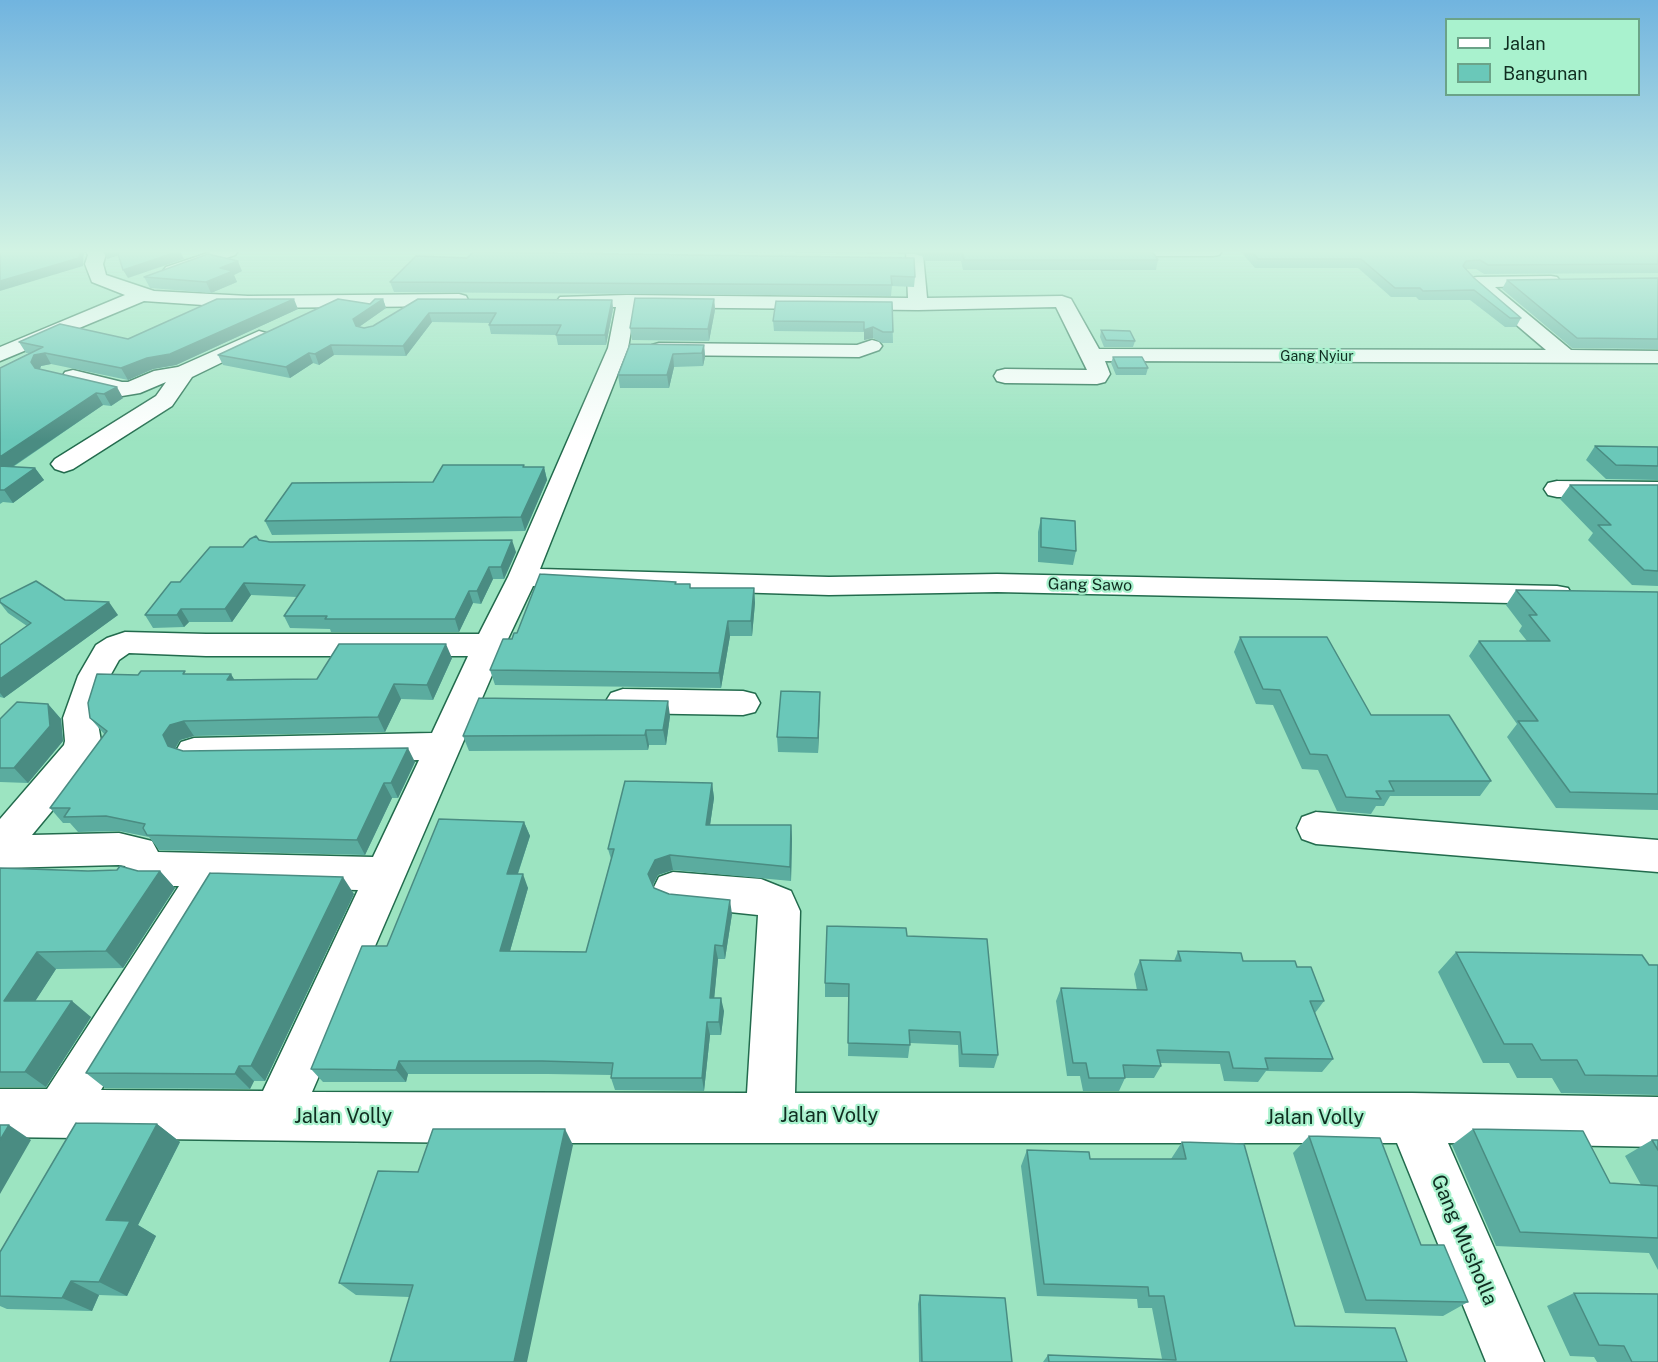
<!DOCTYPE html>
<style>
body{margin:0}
#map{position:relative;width:1658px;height:1362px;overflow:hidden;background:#9ce4c1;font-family:"Public Sans",sans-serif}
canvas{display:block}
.legend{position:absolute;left:1445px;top:18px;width:195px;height:78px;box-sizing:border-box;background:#a9f2ce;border:2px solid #6ba388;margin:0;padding:8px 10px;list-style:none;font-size:18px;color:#0f2d20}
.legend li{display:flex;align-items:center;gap:12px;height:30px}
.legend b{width:30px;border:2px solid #6ba388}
</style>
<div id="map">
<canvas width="1658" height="1362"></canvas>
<ul class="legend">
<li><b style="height:8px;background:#fff"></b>Jalan</li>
<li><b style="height:16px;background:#6ac8b9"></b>Bangunan</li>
</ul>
</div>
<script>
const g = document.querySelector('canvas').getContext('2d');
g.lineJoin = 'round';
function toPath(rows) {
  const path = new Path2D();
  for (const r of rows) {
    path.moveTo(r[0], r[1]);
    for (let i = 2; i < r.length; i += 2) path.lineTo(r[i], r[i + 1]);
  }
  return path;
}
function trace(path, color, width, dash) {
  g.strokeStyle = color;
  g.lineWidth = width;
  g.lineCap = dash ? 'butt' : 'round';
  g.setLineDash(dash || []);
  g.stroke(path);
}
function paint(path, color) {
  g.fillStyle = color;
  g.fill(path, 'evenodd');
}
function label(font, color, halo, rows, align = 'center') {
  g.font = font + ' "Public Sans",sans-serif';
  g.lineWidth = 4.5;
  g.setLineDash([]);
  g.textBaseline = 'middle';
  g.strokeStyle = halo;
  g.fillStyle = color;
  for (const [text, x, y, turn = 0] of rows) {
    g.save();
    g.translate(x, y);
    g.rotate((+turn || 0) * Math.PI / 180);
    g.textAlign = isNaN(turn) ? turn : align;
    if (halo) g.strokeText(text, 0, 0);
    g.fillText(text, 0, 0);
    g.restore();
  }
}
const minor = toPath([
 [86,251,103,251,106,254,103,264,106,275,154,291,248,296,459,294,466,296,468,300,466,304,459,306,248,308,144,301,0,361,0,347,125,295,92,282,85,264,88,255,86,251],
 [214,251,238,251,235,255,178,275,166,275,163,271,166,267,214,251],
 [906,251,927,251,923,255,927,298,1062,296,1071,299,1099,349,1546,350,1479,293,1478,287,1471,286,1468,282,1471,278,1477,277,1551,276,1557,277,1560,281,1557,285,1495,287,1571,350,1658,351,1658,363,1105,361,1110,374,1105,382,1097,384,1005,383,997,381,994,376,997,371,1005,369,1087,370,1056,307,918,310,635,307,628,348,540,569,829,577,997,574,1557,586,1568,588,1572,595,1568,602,1557,604,997,592,829,595,533,586,505,645,312,1092,747,1093,758,915,673,906,659,901,653,889,659,877,673,872,761,879,791,891,800,911,795,1093,1412,1093,1658,1097,1658,1147,1448,1143,1544,1362,1486,1362,1397,1143,474,1143,0,1137,0,1089,47,1089,179,886,153,886,132,880,125,866,119,865,0,868,0,819,64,745,65,741,63,718,78,676,96,645,107,638,125,632,206,634,479,634,508,577,608,348,616,307,567,307,560,305,557,301,560,297,627,295,908,298,906,251],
 [129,653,206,656,468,656,432,733,194,738,181,742,176,751,181,760,194,764,419,760,373,857,158,852,152,841,119,833,32,835,86,770,98,749,101,741,97,718,110,676,119,660,129,653],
 [222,887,358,890,263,1091,101,1090,222,887],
 [1098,251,1222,251,1219,255,1213,256,1107,256,1101,255,1098,251],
 [259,331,266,333,269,337,266,341,192,377,172,406,73,469,64,472,55,469,51,464,55,459,156,396,166,382,140,393,122,396,65,382,62,377,65,372,73,370,122,382,128,382,154,371,178,367,259,331],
 [872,340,879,342,882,346,879,350,859,357,659,355,652,353,649,349,652,345,659,343,857,345,872,340],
 [1557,481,1658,482,1658,498,1557,497,1548,495,1544,489,1548,483,1557,481],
 [623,689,743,691,755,694,760,703,755,712,743,715,623,713,611,709,606,701,611,693,623,689],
 [1316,812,1658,840,1658,872,1316,844,1302,839,1297,828,1302,817,1316,812]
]);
trace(minor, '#226b4d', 3);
paint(minor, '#fff');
paint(toPath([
 [646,251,1152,251,1158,260,1156,270,963,270,961,261,925,261,922,256,914,254],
 [1240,251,1658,251,1658,273,1484,274,1476,269,1466,269,1474,278,1521,318,1516,327,1505,327,1470,300,1419,300,1416,297,1391,297,1358,268,1255,268],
 [478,252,915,277,914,287,892,286,891,296,394,292,390,282,467,258],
 [242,271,234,275,237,282,211,293,150,288,144,277],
 [1658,278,1658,349,1572,348,1502,289,1507,280],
 [383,299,386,308,359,327,364,328,373,326,418,299,612,300,613,309,606,345,558,345,556,335,491,334,489,325,490,323,432,322,406,356,334,355,319,365,313,363,290,378,223,365,218,355,370,304],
 [714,299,715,310,709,341,632,340,630,328],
 [892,302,893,343,882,343,873,338,864,340,864,332,774,331,773,321],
 [298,309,176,365,153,369,128,380,51,364,41,366,40,369,123,398,111,406,103,405,13,467,35,468,44,480,13,503,3,502,0,504,0,368,29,353,26,353,19,342,128,339],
 [1101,330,1135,341,1133,347,1104,347,1100,337],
 [630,344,704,345,705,357,703,366,674,367,669,388,620,388,618,375],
 [1113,357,1148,368,1146,375,1116,375,1111,363],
 [1595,446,1658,447,1658,480,1606,479,1586,460],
 [524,465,524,467,544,467,547,480,525,531,272,535,265,521,433,482],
 [1570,485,1658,485,1658,586,1632,585,1588,540,1593,533,1560,499],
 [1041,518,1076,551,1073,565,1038,562,1038,532],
 [259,540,270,542,516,552,504,579,493,579,481,604,473,603,459,632,331,632,330,629,290,628,284,616,297,597,251,595,232,622,189,622,184,627,153,628,145,615,180,582,243,547],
 [676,582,676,584,691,588,754,588,755,603,752,636,730,636,721,688,495,685,490,670,517,633],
 [1516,590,1658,592,1658,810,1556,808,1507,737,1517,724,1469,656,1479,641,1527,641,1519,631,1522,626,1506,605],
 [0,599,65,600,118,615,4,698,0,697,0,645,27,626,8,613,0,603],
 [1240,637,1371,715,1491,781,1480,796,1390,796,1384,806,1376,806,1371,814,1337,811,1318,770,1302,769,1273,705,1256,704,1234,652],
 [452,658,433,700,401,699,385,732,194,736,180,740,175,749,183,751,415,762,398,798,392,798,365,855,159,850,149,837,119,831,78,832,70,823,63,823,50,808,105,735,90,718,138,675,187,674,234,680,317,679],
 [48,704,61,719,63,741,28,783,0,782,0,719],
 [820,707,818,753,778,752,777,737],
 [670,716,666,745,649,745,648,750,469,751,463,736],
 [712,783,714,798,710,825,791,825,792,839,791,881,673,870,658,875,653,885,654,888,669,894,732,914,725,959,718,959,714,998,724,1011,721,1035,710,1035,704,1091,615,1090,611,1078,611,1075,548,1074,408,1074,406,1082,323,1082,311,1069,387,946,524,822,530,836,518,874,528,888,510,951,586,952,611,859,608,849],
 [0,868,88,871,160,871,175,888,123,968,56,969,35,1001,91,1017,46,1087,0,1087],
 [354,894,265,1081,254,1081,250,1089,105,1088,86,1073],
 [907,936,998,1055,994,1068,959,1067,958,1045,910,1043,908,1058,848,1056,849,997,825,997,825,983],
 [1178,951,1243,961,1297,967,1324,1001,1315,1013,1333,1059,1322,1072,1266,1071,1258,1082,1224,1081,1220,1064,1160,1063,1161,1066,1154,1078,1125,1078,1119,1091,1083,1091,1080,1076,1067,1076,1056,1001,1061,988,1137,990,1134,974,1140,960,1174,961],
 [1456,952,1658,965,1658,1095,1561,1093,1552,1078,1517,1078,1509,1063,1483,1063,1438,972],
 [157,1124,180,1142,138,1225,156,1236,127,1296,99,1295,92,1311,7,1309,0,1306,0,1252],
 [1473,1129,1610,1183,1641,1185,1625,1156,1652,1140,1658,1140,1658,1270,1649,1253,1496,1246,1452,1145],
 [1309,1136,1421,1245,1468,1302,1443,1316,1345,1313,1293,1153],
 [1182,1142,1295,1326,1407,1362,1043,1362,1048,1355,1162,1359,1152,1308,1138,1308,1137,1299,1037,1296,1021,1166,1027,1150,1090,1159,1171,1159],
 [573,1145,409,1297,356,1295,339,1283,418,1172],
 [1574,1293,1658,1362,1597,1362,1594,1357,1570,1356,1547,1306],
 [920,1295,1012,1362,919,1362,918,1304]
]), '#5bac9f');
paint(toPath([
 [80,251,84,251,83,266,0,291,0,281],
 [103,251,117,251,120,255,107,259],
 [158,251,186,251,180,251,184,259,128,278,123,270],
 [238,261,242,271,234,275,237,282,211,293,206,282,220,268],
 [294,299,298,309,176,365,153,369,128,380,121,368],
 [383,299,386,308,356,329,353,319],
 [714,299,715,310,709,341,708,329],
 [612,300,613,309,606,345,605,335],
 [429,313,432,322,406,356,403,346],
 [873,327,873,338,864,340,864,330],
 [331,345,334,355,319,365,315,354],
 [704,345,705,357,703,366,702,353],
 [45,353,51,364,41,366,38,373,31,362,34,355],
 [309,353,313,363,290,378,286,367],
 [673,354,674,367,669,388,667,375],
 [117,387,123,398,111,406,104,394],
 [96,393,103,405,0,475,0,457],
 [544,467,547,480,525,531,521,517],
 [35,468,44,480,13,503,4,490],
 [512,540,516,552,504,579,501,567],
 [489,567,493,579,481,604,477,591],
 [244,583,251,595,232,622,225,609],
 [754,588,755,603,752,636,751,621],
 [469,591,473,603,459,632,455,619],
 [109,602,118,615,4,698,0,693,0,679],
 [181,609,189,622,184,627,177,615],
 [728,621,730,636,721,688,719,673],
 [446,644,452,658,433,700,427,685],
 [231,674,240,689,227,680],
 [394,684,401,699,385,732,378,717],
 [820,692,820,707,818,753,818,738],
 [668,701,670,716,666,745,663,730],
 [48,704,61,719,63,741,28,783,14,768],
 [184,721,194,736,180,740,174,750,168,746,163,735,170,725],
 [646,730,649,745,648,750,645,735],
 [408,748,415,762,398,798,391,783],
 [384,783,392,798,365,855,357,840],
 [712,783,714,798,708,839,706,825],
 [524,822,530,836,513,888,507,874],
 [791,825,792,839,791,881,790,867],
 [670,855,673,870,658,875,651,888,648,874,655,860],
 [160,871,175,888,123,968,106,951],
 [523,874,528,888,506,965,500,951],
 [343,877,354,894,265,1081,251,1066],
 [730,900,732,914,725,959,723,946],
 [715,945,718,959,713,1011,710,998],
 [37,952,56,969,25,1017,4,1001],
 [721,998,724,1011,721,1035,719,1022],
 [72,1001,91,1017,46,1087,25,1072],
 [707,1022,710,1035,704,1091,702,1078],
 [399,1061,408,1074,406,1082,396,1070],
 [239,1066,254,1081,250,1089,235,1074],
 [157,1124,180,1142,138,1225,156,1236,127,1296,99,1282,106,1220],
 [9,1125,31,1140,0,1194,0,1140],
 [565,1129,573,1145,527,1362,514,1362],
 [71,1281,99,1295,92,1311,62,1298]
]), '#4a8c82');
const building = toPath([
 [0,251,80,251,79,258,0,281,0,251],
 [117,251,180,251,123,270,117,251],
 [474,251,476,251,478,252,914,258,915,277,891,276,892,285,390,282,416,256,467,258,474,251],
 [925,251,1152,251,1158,260,964,260,962,252,926,252,925,251],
 [1251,251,1658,251,1658,264,1488,265,1480,260,1466,261,1463,266,1474,278,1521,318,1510,318,1474,290,1423,291,1420,288,1395,288,1361,259,1258,259,1251,251],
 [208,254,238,261,220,268,233,271,206,282,144,277,208,254],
 [1658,278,1658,339,1577,338,1507,280,1658,278],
 [635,298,714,299,708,329,630,328,635,298],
 [217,299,294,299,170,354,147,358,121,368,45,353,34,355,31,362,35,368,117,387,104,394,96,393,0,457,0,368,43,347,19,342,60,324,128,339,217,299],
 [338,299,370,304,375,299,383,299,353,319,356,326,364,328,373,326,418,299,612,300,605,335,556,335,561,325,489,325,496,313,429,313,403,346,331,345,315,354,309,353,286,367,218,355,338,299],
 [776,301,892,302,893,332,883,332,873,327,864,330,864,322,773,321,776,301],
 [1101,330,1130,331,1135,341,1106,340,1101,330],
 [630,344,704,345,702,353,673,354,667,375,618,375,630,344],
 [1113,357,1142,357,1148,368,1118,368,1113,357],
 [1595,446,1658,447,1658,466,1616,465,1595,446],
 [443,465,524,465,523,467,544,467,521,517,265,521,292,483,433,482,443,465],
 [0,466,35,468,4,490,0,490,0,466],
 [1570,485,1658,485,1658,571,1644,570,1598,525,1611,525,1570,485],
 [1041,518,1075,521,1076,551,1041,547,1041,518],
 [256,536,259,540,270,542,512,540,501,567,489,567,477,591,469,591,455,619,325,619,327,616,284,616,305,585,244,583,225,609,181,609,177,615,145,615,171,582,180,582,210,547,243,547,250,539,256,536],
 [540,574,676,582,675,584,690,584,690,588,754,588,751,621,728,621,719,673,490,670,503,639,512,639,514,633,517,633,540,574],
 [36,581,65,600,109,602,0,679,0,645,31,623,0,602,0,599,36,581],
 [1516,590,1658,592,1658,794,1570,792,1518,721,1538,721,1479,641,1550,641,1529,615,1537,615,1516,590],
 [1240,637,1327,637,1371,715,1449,715,1491,781,1389,781,1394,791,1376,791,1381,799,1346,797,1327,755,1310,754,1280,690,1263,689,1240,637],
 [339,644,446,644,427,685,394,684,378,717,184,721,170,725,163,735,168,746,183,751,408,748,391,783,384,783,357,840,147,835,143,828,145,824,106,816,64,817,70,808,50,808,107,731,90,718,88,703,97,674,138,675,141,671,185,671,183,674,231,674,227,680,317,679,339,644],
 [781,691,820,692,818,738,777,737,781,691],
 [479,698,668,701,663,730,646,730,645,735,463,736,479,698],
 [17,702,48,704,50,726,14,768,0,768,0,719,17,702],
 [625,781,712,783,706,825,791,825,790,867,670,855,655,860,648,874,654,888,669,894,730,900,723,946,715,945,710,998,721,998,719,1022,707,1022,702,1078,611,1078,613,1063,542,1061,399,1061,396,1070,311,1069,362,946,387,946,439,819,524,822,507,874,523,874,500,951,586,952,614,849,608,849,625,781],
 [120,866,138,871,160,871,106,951,37,952,4,1001,72,1001,25,1072,0,1072,0,868,88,871,117,870,120,866],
 [210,873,343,877,251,1066,239,1066,235,1074,86,1073,210,873],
 [827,926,906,928,907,936,987,939,998,1055,962,1054,960,1032,909,1030,910,1045,848,1043,849,984,825,983,827,926],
 [1178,951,1241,953,1243,961,1295,961,1297,967,1311,967,1324,1001,1310,1001,1333,1059,1265,1058,1268,1069,1233,1068,1229,1052,1157,1050,1161,1066,1123,1065,1125,1078,1089,1078,1086,1063,1073,1063,1061,988,1147,990,1140,960,1181,961,1178,951],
 [1456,952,1642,955,1649,965,1658,965,1658,1076,1585,1075,1577,1060,1541,1060,1532,1044,1504,1044,1456,952],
 [76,1123,157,1124,106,1220,130,1221,99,1282,71,1281,62,1298,0,1296,0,1252,76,1123],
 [0,1125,9,1125,0,1140,0,1125],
 [433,1129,565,1129,514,1362,390,1362,413,1285,339,1283,378,1171,418,1172,433,1129],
 [1473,1129,1583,1131,1610,1183,1658,1186,1658,1238,1520,1232,1473,1129],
 [1309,1136,1380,1138,1421,1245,1444,1245,1468,1302,1366,1300,1309,1136],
 [1652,1140,1658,1140,1658,1150,1652,1140],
 [1182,1142,1244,1144,1295,1326,1395,1328,1407,1362,1049,1362,1048,1355,1176,1360,1164,1296,1149,1296,1148,1287,1044,1284,1027,1150,1089,1152,1090,1159,1186,1159,1182,1142],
 [1574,1293,1658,1294,1658,1362,1632,1362,1624,1346,1599,1345,1574,1293],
 [920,1295,1005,1298,1012,1362,922,1362,920,1295]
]);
paint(building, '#6ac8b9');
trace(building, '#4a8c82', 1.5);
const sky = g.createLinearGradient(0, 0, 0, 441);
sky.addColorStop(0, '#71b4df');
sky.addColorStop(0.57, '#d2f3e3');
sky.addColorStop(1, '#d2f3e300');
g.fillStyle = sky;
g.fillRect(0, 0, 1658, 441);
label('14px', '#0f2d20', '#a9f2ce', [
 ["Gang Nyiur",1317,357]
]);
label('16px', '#0f2d20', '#a9f2ce', [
 ["Gang Sawo",1090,585,1]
]);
label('20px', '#0f2d20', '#a9f2ce', [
 ["Jalan Volly",829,1116],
 ["Jalan Volly",343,1117],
 ["Jalan Volly",1315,1118],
 ["Gang Musholla",1464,1240,67]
]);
</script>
